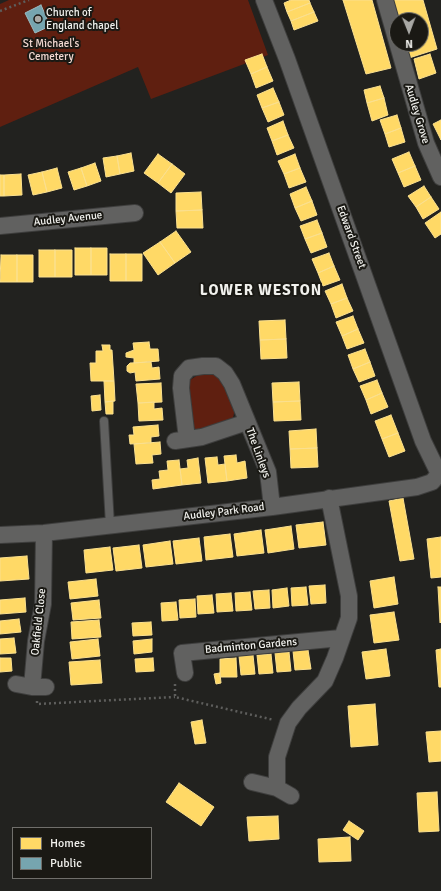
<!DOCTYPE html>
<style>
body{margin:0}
#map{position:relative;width:441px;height:891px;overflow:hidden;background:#22221f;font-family:Signika,sans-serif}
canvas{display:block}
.legend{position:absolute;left:12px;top:827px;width:140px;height:52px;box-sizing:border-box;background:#1a1914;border:1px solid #706f6b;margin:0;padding:5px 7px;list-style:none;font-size:12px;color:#f1f1ed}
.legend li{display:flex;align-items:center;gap:8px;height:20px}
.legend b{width:20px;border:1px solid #706f6b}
.north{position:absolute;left:389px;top:12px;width:40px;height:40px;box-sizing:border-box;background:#1a1914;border:1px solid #706f6b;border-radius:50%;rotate:179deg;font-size:11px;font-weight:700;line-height:16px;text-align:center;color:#f1f1ed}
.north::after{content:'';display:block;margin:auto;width:14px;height:18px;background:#a9a9a5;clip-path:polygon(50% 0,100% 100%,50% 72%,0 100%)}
</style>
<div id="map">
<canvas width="441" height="891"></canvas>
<ul class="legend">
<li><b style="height:11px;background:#ffd966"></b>Homes</li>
<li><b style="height:11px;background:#76a5af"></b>Public</li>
</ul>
<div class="north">N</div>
</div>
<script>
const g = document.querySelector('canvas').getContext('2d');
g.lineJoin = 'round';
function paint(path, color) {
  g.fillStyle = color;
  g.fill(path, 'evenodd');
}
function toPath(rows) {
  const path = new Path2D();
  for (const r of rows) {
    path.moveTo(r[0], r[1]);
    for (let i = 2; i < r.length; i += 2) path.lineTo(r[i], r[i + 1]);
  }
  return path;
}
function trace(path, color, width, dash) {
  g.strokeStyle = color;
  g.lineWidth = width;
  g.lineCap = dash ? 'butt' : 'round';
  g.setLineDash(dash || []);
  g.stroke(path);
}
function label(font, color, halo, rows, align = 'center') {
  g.font = font + ' Signika,sans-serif';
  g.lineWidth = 4;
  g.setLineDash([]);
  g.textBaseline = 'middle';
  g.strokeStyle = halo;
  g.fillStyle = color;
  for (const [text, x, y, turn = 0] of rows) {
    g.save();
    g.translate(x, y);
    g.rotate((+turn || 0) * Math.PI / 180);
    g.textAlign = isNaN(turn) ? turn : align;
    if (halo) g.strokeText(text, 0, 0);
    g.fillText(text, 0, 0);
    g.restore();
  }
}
paint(toPath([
 [9,0,248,0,268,55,151,99,138,67,0,127,0,4],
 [207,373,216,375,221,380,234,408,234,413,233,418,229,420,202,430,196,430,193,426,188,385,190,380,198,375]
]), '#5f1f10');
const homes = toPath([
 [291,0,309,0,310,3,287,12,284,3,291,0],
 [343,0,372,0,391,68,366,74,343,0],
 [393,0,423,0,437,49,409,58,405,44,421,44,421,20,398,20,393,0],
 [310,3,314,12,291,21,287,12,310,3],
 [314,12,318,21,294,30,291,21,314,12],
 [262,54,267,67,251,74,245,60,262,54],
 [430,54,436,73,419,79,414,59,430,54],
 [267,67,273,81,256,88,251,74,267,67],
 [380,86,384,98,367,103,364,90,380,86],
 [273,88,279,102,262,108,257,95,273,88],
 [384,98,388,115,372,121,367,103,384,98],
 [279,102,284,115,268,122,262,108,279,102],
 [397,115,401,128,385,134,380,120,397,115],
 [441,120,441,140,433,124,441,120],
 [283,121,288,135,272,141,267,128,283,121],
 [401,128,405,142,389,147,385,134,401,128],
 [288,135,294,148,277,155,272,141,288,135],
 [409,152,415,166,398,173,392,159,409,152],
 [131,153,134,171,120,174,117,156,131,153],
 [158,154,172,164,158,183,144,173,158,154],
 [295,154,300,168,284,174,278,161,295,154],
 [117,156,120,174,106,177,103,158,117,156],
 [95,163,101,181,87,186,81,168,95,163],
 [172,164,185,174,171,193,158,183,172,164],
 [415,166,421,180,404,187,398,173,415,166],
 [57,168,62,188,47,192,42,172,57,168],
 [81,168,87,186,74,190,68,172,81,168],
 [300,168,306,182,289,188,284,174,300,168],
 [42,172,47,192,33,195,28,175,42,172],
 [21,174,22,195,4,196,4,175,21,174],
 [0,175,4,175,4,196,0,196,0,175],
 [424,186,431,197,416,207,408,196,424,186],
 [306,187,312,201,295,208,290,194,306,187],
 [201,192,202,210,176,211,176,193,201,192],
 [431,197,439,209,423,219,416,207,431,197],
 [312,201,317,215,301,221,295,208,312,201],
 [202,210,203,228,177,228,176,211,202,210],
 [441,212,441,234,435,238,425,223,441,212],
 [317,220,322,233,305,239,300,226,317,220],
 [176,231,191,252,175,263,160,242,176,231],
 [322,233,327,247,311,253,305,239,322,233],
 [160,242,175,263,158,275,143,253,160,242],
 [75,248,91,248,91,275,75,275,75,248],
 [91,248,107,248,107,275,91,275,91,248],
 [39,250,55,250,55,277,39,277,39,250],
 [55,250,72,250,72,277,55,277,55,250],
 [329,253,334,266,318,273,312,259,329,253],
 [110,254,126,254,126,281,110,281,110,254],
 [126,254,142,254,142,281,126,281,126,254],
 [1,255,17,255,17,282,0,282,1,255],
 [17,255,33,255,33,282,17,282,17,255],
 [334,266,340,280,323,286,318,273,334,266],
 [342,284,347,298,331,304,325,291,342,284],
 [347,298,353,311,336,318,331,304,347,298],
 [353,316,358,329,342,336,336,322,353,316],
 [285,320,286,339,260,340,259,321,285,320],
 [358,329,364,343,347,349,342,336,358,329],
 [286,339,287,358,261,359,260,340,286,339],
 [149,342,150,349,158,349,159,361,134,363,134,358,126,357,126,353,134,350,133,343,149,342],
 [102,345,110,345,110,350,112,350,114,381,91,381,90,363,96,363,96,351,103,351,102,345],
 [365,349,370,362,353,369,348,355,365,349],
 [151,362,152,368,159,367,160,379,136,381,135,372,130,373,127,371,127,366,130,363,151,362],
 [370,362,375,376,359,382,353,369,370,362],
 [377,380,382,393,366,400,360,386,377,380],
 [104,381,114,381,115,401,105,402,104,381],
 [299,382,300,401,273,402,272,383,299,382],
 [161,383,162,402,138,403,136,384,161,383],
 [382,393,388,407,371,414,366,400,382,393],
 [100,395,101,410,92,411,91,396,100,395],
 [113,401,113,414,106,414,105,402,113,401],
 [300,401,301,420,274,421,273,402,300,401],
 [154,402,154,409,162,408,163,420,139,421,138,403,154,402],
 [391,415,398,433,382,439,375,421,391,415],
 [158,425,159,436,151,437,151,443,130,444,129,435,134,435,133,427,158,425],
 [316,429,317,448,290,449,289,431,316,429],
 [398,433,405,451,389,457,382,439,398,433],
 [160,442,161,454,152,455,153,463,136,464,134,444,160,442],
 [317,448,318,467,291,468,290,449,317,448],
 [236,455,237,463,245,461,247,478,227,481,224,456,236,455],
 [217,457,218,465,225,464,227,481,208,483,205,458,217,457],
 [198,458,201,483,182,485,180,469,188,468,187,460,198,458],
 [179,460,182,485,153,489,152,480,160,479,159,471,168,470,167,461,179,460],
 [403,498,414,559,400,561,389,501,403,498],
 [323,522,326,545,299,548,296,525,323,522],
 [291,526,294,549,268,553,265,530,291,526],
 [261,530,264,553,237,556,234,534,261,530],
 [230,534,233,557,206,560,204,537,230,534],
 [441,537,441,577,431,578,427,539,441,537],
 [199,538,202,561,176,564,173,541,199,538],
 [170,541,173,564,146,567,143,545,170,541],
 [139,545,142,568,116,571,113,548,139,545],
 [110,547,113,570,86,573,84,550,110,547],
 [27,556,29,579,0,581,0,558,27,556],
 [394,577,398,604,374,608,370,581,394,577],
 [96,579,98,596,70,599,68,582,96,579],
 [325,585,326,603,311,604,309,586,325,585],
 [306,587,308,605,292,606,291,588,306,587],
 [438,587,441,587,441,622,440,623,438,587],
 [287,588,289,606,273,608,272,590,287,588],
 [269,590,270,608,255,609,253,591,269,590],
 [250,592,252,610,236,611,235,593,250,592],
 [231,593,233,611,217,612,216,594,231,593],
 [212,595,214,613,198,614,197,596,212,595],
 [25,598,26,612,0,614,0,600,25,598],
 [195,599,196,617,180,618,179,600,195,599],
 [99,600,101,618,73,620,71,603,99,600],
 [176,602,178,620,162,621,161,603,176,602],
 [394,612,399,640,374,643,370,615,394,612],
 [19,619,21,632,0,634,0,621,19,619],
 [99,620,101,637,72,639,71,622,99,620],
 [151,622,152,635,133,636,132,623,151,622],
 [14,638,16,653,0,654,0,639,14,638],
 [98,639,100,656,72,659,70,642,98,639],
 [152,639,152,652,134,654,133,641,152,639],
 [386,649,390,676,366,679,362,652,386,649],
 [441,649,441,687,439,687,436,650,441,649],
 [308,650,311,669,295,670,293,651,308,650],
 [289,652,291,671,277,672,275,653,289,652],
 [271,654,273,673,259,674,257,655,271,654],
 [253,655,255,674,241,675,239,656,253,655],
 [0,658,11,658,12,671,0,672,0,658],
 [153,658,154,671,136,672,135,659,153,658],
 [236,658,237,677,220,677,220,659,236,658],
 [100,660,102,683,71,685,69,662,100,660],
 [220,673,221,683,216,684,214,674,220,673],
 [375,704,378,745,351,747,348,706,375,704],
 [202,720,206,743,195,744,191,722,202,720],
 [441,731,441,761,429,762,426,732,441,731],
 [179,783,214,807,201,826,166,802,179,783],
 [437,792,439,831,419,832,417,793,437,792],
 [278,816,279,839,249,841,247,817,278,816],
 [349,821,364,831,358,840,343,830,349,821],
 [350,837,351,861,319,862,318,839,350,837]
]);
paint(homes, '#ffd966');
trace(homes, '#fbe08e', 1);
const public = toPath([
 [41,5,50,26,35,33,25,13,41,5]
]);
paint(public, '#76a5af');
trace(public, '#9bbcc2', 1);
const service = toPath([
 [104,421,110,525]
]);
const minor = toPath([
 [264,0,287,59,423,441,439,474],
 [385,0,426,143,441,177],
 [0,226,135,213],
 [187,439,181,388,182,376,189,368,203,366,216,366,225,373,232,384,268,472,272,507],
 [175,441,202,437,247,422],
 [0,535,44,533,272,507,417,487,432,482,439,474,441,476],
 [185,673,182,653,341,638],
 [16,684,32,687,46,687],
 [32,687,36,641,43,604,44,533],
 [252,782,277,788,291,796],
 [277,788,277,757,288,723,299,708,325,681,335,658,349,618,349,596,329,498]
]);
trace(service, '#3e3e3d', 10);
trace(minor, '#3e3e3d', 18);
trace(toPath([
 [0,11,29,0],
 [175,684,175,697,274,720],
 [37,701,37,704,175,697]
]), '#5e5e5c', 2.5, [2, 3]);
trace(service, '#616160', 8);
trace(minor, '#616160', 16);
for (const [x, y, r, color] of [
 [38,19,4,"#a9a9a5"]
]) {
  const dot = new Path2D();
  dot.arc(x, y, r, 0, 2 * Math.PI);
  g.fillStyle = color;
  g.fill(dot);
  trace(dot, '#1a1914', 1.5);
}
label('11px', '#f1f1ed', '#1a1914', [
 ["Church of",46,13],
 ["England chapel",46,26]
], 'left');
label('11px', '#f2d8d1', '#1a1914', [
 ["St Michael's",51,44],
 ["Cemetery",51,57]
]);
label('11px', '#f1f1ed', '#1a1914', [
 ["Audley Grove",417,114,73],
 ["Audley Avenue",68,219,-6],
 ["Edward Street",351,237,70],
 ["The Linleys",258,453,70],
 ["Audley Park Road",224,512,-7],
 ["Oakfield Close",39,622,-84],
 ["Badminton Gardens",251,646,-5]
]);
g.letterSpacing = '1px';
label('bold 15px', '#f1f1ed', '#1a1914', [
 ["LOWER WESTON",261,291]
]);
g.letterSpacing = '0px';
</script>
